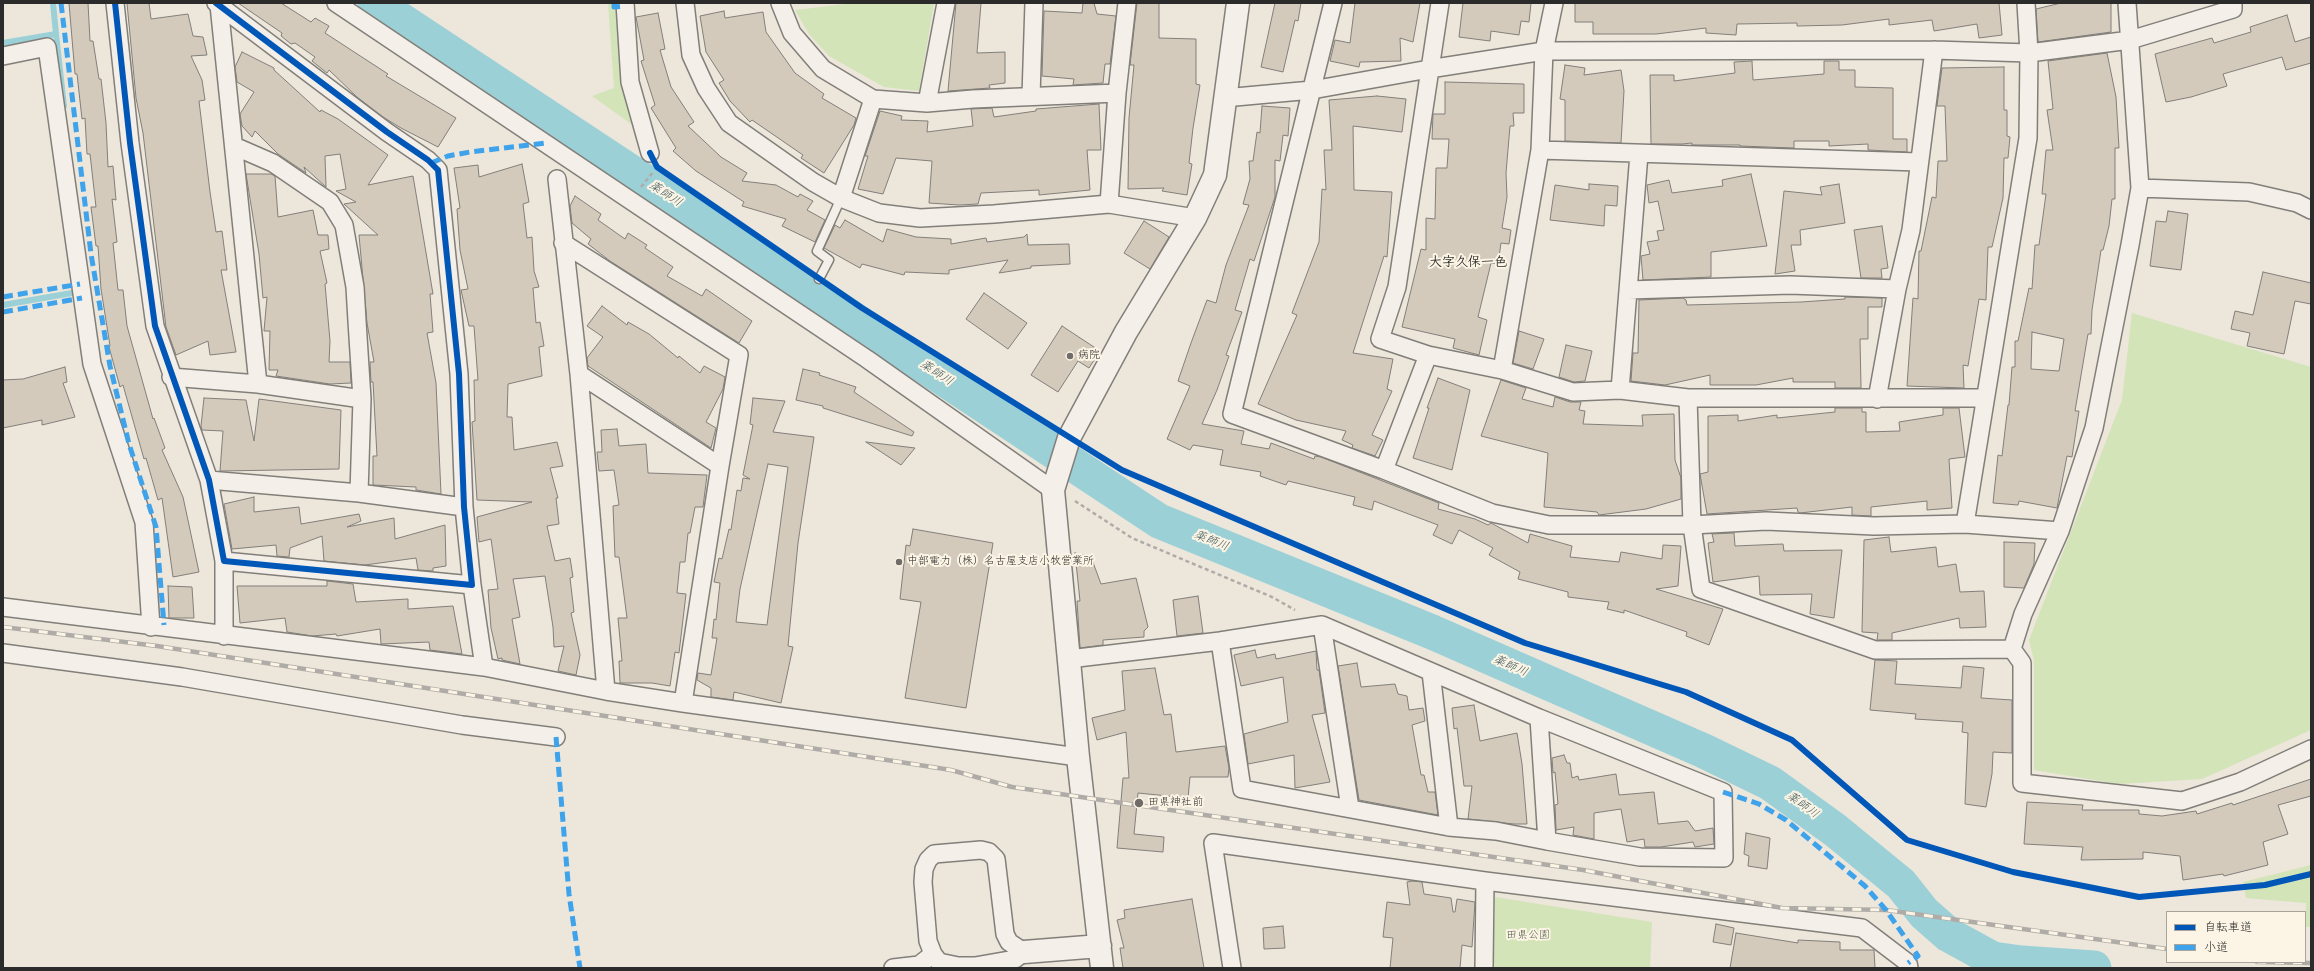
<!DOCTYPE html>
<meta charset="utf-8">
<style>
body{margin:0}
#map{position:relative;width:2314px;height:971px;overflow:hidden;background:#ece6db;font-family:Kalam,"Klee One",sans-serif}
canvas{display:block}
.frame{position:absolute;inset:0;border:4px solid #2b2b2b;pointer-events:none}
.legend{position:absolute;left:2166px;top:911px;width:140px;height:52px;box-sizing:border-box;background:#fcf5e5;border:1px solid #a8a49b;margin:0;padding:5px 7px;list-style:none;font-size:12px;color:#2b2b2b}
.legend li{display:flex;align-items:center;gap:8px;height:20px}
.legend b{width:20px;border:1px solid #a8a49b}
</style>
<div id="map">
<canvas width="2314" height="971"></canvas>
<div class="frame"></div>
<ul class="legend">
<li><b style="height:5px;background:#0057b8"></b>自転車道</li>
<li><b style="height:5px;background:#3ea3eb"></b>小道</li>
</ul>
</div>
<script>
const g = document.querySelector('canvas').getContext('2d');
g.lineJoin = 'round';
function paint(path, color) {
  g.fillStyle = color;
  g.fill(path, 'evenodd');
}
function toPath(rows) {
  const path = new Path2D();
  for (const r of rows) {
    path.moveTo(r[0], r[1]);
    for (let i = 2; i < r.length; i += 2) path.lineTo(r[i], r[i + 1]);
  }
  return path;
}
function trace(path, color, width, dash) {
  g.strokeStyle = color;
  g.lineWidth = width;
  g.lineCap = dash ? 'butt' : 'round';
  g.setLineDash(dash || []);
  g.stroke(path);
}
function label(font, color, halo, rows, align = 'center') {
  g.font = font + ' Kalam,"Klee One",sans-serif';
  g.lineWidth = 4;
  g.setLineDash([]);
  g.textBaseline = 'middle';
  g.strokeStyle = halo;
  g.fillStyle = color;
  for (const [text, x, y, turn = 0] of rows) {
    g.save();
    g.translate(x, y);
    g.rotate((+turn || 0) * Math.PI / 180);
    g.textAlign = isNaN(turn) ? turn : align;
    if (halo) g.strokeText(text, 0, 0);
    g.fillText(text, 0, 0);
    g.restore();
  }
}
paint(toPath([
 [608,3,614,3,614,7,625,6,634,126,592,96,614,88],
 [854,3,934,3,919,91,884,87,829,56,809,34,795,10],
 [2132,313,2311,367,2311,730,2202,779,2118,784,2034,770,2034,660,2029,640,2122,400],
 [2311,865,2311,927,2306,927,2306,903,2246,898,2243,882],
 [1495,897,1652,922,1650,968,1493,968]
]), '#d3e4b8');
trace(toPath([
 [53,3,56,34],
 [3,43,56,34,64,106],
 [3,305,72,293]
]), '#9bd0d7', 6);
trace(toPath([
 [375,3,1159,521,1432,632,1704,751,1770,783,1835,830,1901,884,1924,913,1949,935,1993,959,2021,963,2094,968]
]), '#9bd0d7', 35);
const building = toPath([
 [69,3,88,3,90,41,93,41,99,79,101,79,106,123,108,167,113,166,116,200,112,199,117,242,113,243,118,290,123,290,127,326,153,419,154,418,165,448,162,450,183,497,199,572,173,577,162,498,158,500,146,458,144,459,123,385,120,387,109,347,110,346,101,289,98,246,96,246,91,207,96,207,90,154,87,154,85,118,82,119,77,74,75,74,69,3],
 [127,3,149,3,151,19,188,14,193,36,203,37,207,55,191,56,202,80,205,100,199,101,210,192,216,232,222,231,227,270,221,270,236,352,210,355,208,341,176,355,166,327,143,133,136,98,127,3],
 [238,3,281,3,311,22,315,18,329,26,325,33,388,74,386,76,456,118,438,147,401,128,383,117,357,97,329,70,327,73,312,61,315,57,295,43,291,44,281,36,282,33,238,3],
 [956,3,981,3,977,53,1005,52,1005,83,989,85,990,88,948,91,956,3],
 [1083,3,1094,3,1097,14,1116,16,1110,64,1105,64,1103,83,1073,85,1074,79,1042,76,1044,11,1082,13,1083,3],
 [1137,3,1159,3,1159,38,1196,39,1196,84,1200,85,1193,128,1189,163,1192,164,1187,195,1162,191,1164,188,1128,189,1129,118,1134,65,1130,65,1137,3],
 [1275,3,1301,3,1298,21,1295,20,1283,72,1261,67,1275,3],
 [1355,3,1420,3,1413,42,1400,38,1401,61,1360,62,1359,67,1330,61,1335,40,1350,43,1355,3],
 [1463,3,1531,3,1529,22,1521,21,1519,35,1491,31,1490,41,1459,37,1463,3],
 [1575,3,1999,3,2002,35,1979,38,1977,24,1934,31,1932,20,1889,25,1889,19,1842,25,1797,26,1797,23,1737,24,1736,35,1706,33,1706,28,1656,34,1593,34,1593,22,1575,22,1575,3],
 [2061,3,2111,3,2111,32,2038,42,2036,9,2061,3],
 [724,11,725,18,763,12,766,32,795,73,824,94,822,98,856,118,854,125,824,173,801,158,803,155,752,120,750,122,730,101,719,83,724,80,706,52,700,16,724,11],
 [658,13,665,49,660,50,671,87,694,122,688,126,721,157,747,173,742,181,776,185,798,197,800,194,813,201,807,210,825,220,815,242,782,226,786,219,742,206,744,202,696,171,673,151,676,148,651,108,655,105,641,61,644,60,636,17,658,13],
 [2287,15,2295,42,2311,37,2311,63,2286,70,2282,57,2223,74,2227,86,2191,97,2166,102,2155,54,2212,38,2214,43,2251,32,2250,27,2287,15],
 [242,52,274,68,274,70,320,112,321,110,338,119,388,155,368,185,413,176,433,294,430,294,433,332,427,333,436,383,441,494,416,490,416,487,373,485,373,456,377,456,373,382,371,382,370,362,374,362,367,323,359,235,378,235,344,204,356,202,336,191,346,189,340,154,325,156,326,187,304,167,306,173,278,154,255,131,252,137,242,126,240,114,254,92,237,82,235,67,242,52],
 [2107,53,2116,97,2119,148,2115,148,2115,199,2112,199,2109,226,2103,250,2101,250,2092,310,2091,334,2088,334,2075,411,2079,411,2072,457,2067,456,2057,508,2019,501,2018,505,1993,503,1998,455,2002,456,2008,405,2009,405,2012,367,2015,367,2015,341,2018,341,2029,288,2032,289,2035,245,2039,245,2046,194,2042,194,2046,150,2053,150,2047,110,2053,109,2048,61,2107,53],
 [2032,332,2064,339,2059,371,2031,369,2032,332],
 [1752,61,1753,80,1824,74,1824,61,1839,61,1839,70,1855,70,1855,87,1893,88,1893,139,1907,139,1907,152,1868,150,1868,144,1829,146,1829,141,1794,141,1794,148,1740,146,1740,145,1692,145,1692,143,1682,144,1651,144,1650,75,1674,75,1674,81,1735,73,1734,62,1752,61],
 [1565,65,1585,68,1584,75,1621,70,1624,91,1621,143,1565,141,1565,100,1560,99,1565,65],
 [2004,67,2004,110,2007,110,2007,136,2010,137,2008,158,2004,158,2003,198,1992,247,1988,247,1986,300,1979,299,1968,366,1963,365,1964,388,1907,386,1913,298,1918,299,1919,251,1921,251,1932,197,1936,198,1938,161,1947,161,1945,106,1937,106,1942,68,2004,67],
 [1445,82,1524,84,1524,113,1513,113,1514,126,1510,126,1506,173,1507,197,1502,228,1511,230,1509,244,1501,243,1498,264,1491,263,1478,317,1487,320,1479,355,1453,348,1455,339,1402,327,1421,249,1426,250,1426,218,1435,219,1436,168,1447,168,1449,139,1432,139,1433,114,1445,114,1445,82],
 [1377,96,1406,99,1402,132,1353,126,1354,190,1392,192,1387,257,1384,256,1353,353,1393,359,1387,389,1392,391,1372,435,1383,440,1375,456,1352,448,1353,445,1342,440,1346,431,1296,420,1258,404,1297,315,1292,313,1319,242,1322,189,1326,190,1324,150,1332,150,1329,100,1377,96],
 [1099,104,1101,150,1087,150,1090,190,1039,195,1039,190,981,193,978,204,959,205,929,203,932,161,896,158,883,194,858,189,868,156,865,156,880,111,902,116,901,120,928,121,927,132,973,126,971,109,992,108,994,117,1036,111,1036,109,1099,104],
 [1262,106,1290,108,1288,136,1283,135,1280,161,1275,160,1275,197,1254,261,1250,259,1235,310,1242,312,1226,355,1229,356,1217,390,1202,424,1244,431,1241,444,1269,449,1271,443,1314,459,1315,456,1321,457,1439,503,1438,509,1475,519,1488,525,1491,523,1528,543,1530,534,1572,546,1570,557,1619,562,1621,552,1662,559,1663,545,1681,546,1678,586,1656,589,1723,609,1709,645,1686,636,1687,632,1624,610,1624,613,1607,609,1609,602,1568,597,1568,592,1518,579,1520,572,1489,555,1493,548,1459,530,1452,544,1433,535,1438,525,1374,501,1372,510,1353,505,1355,497,1288,481,1286,485,1260,476,1261,472,1220,465,1223,450,1193,445,1190,450,1167,439,1190,386,1178,381,1191,343,1207,300,1216,303,1226,265,1249,205,1243,204,1250,179,1249,161,1253,161,1257,132,1260,133,1262,106],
 [522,164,529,202,523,204,527,238,532,237,534,271,539,287,533,288,536,323,540,322,544,346,539,347,542,376,508,384,507,417,512,417,514,450,557,442,563,466,550,468,558,498,556,498,559,524,547,526,555,561,570,558,573,577,570,578,574,612,571,613,580,655,576,675,558,671,564,646,554,647,553,627,545,576,513,579,520,617,512,619,520,664,502,660,502,658,498,659,491,628,488,590,498,589,491,539,479,542,477,517,532,502,477,500,472,422,475,421,474,380,478,380,474,326,469,326,461,290,468,289,460,250,457,209,460,208,454,168,478,165,479,177,522,164],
 [246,174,271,174,275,176,278,217,313,210,318,235,328,235,329,249,320,251,327,283,325,284,330,341,329,362,350,362,351,383,330,384,276,376,278,370,269,370,270,331,264,331,267,297,263,298,259,254,246,174],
 [1751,174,1767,246,1711,252,1711,277,1643,280,1641,256,1650,254,1647,242,1659,240,1657,231,1664,230,1658,201,1649,203,1647,185,1669,180,1672,193,1723,186,1722,180,1751,174],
 [1589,184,1618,186,1617,206,1605,205,1604,226,1550,220,1555,185,1589,190,1589,184],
 [1839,184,1845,223,1800,230,1801,245,1791,245,1795,271,1775,274,1784,191,1822,195,1820,187,1839,184],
 [575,196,601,214,598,220,625,239,628,233,647,245,645,248,673,267,667,276,702,296,706,289,752,321,739,343,610,261,588,244,591,239,572,223,570,206,575,196],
 [2168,211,2188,214,2181,270,2150,266,2156,221,2166,222,2168,211],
 [845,220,883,242,887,229,916,237,951,239,951,244,986,238,987,242,1024,237,1027,234,1028,245,1069,244,1070,264,1031,266,1031,268,999,273,1008,260,949,270,949,274,905,272,904,275,862,264,860,268,824,248,835,225,840,228,845,220],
 [1144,221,1169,237,1150,269,1124,253,1144,221],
 [1882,226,1888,268,1881,269,1882,278,1861,278,1854,230,1882,226],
 [2263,272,2311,283,2311,304,2295,301,2284,354,2247,346,2250,333,2231,329,2235,311,2253,315,2263,272],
 [984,293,1027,323,1008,349,966,319,984,293],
 [1845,297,1882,298,1882,307,1868,307,1868,339,1860,339,1861,388,1835,388,1835,382,1793,382,1793,378,1756,385,1710,385,1710,375,1665,385,1631,381,1633,353,1638,353,1639,300,1683,298,1686,300,1687,305,1801,302,1845,299,1845,297],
 [602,306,627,325,628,322,649,334,678,358,679,356,700,373,704,366,725,377,723,389,706,422,716,428,711,448,588,366,587,358,603,337,587,326,602,306],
 [1062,326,1100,351,1089,368,1078,361,1058,392,1031,375,1062,326],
 [1519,331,1544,339,1533,369,1513,363,1519,331],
 [1566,345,1592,351,1585,381,1574,382,1559,377,1566,345],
 [65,367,67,382,63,383,75,417,42,425,42,420,3,428,3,380,23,379,65,367],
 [803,369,820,373,819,375,856,387,854,392,914,432,912,436,823,408,823,406,796,400,803,369],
 [1438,378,1470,390,1452,470,1413,458,1429,408,1427,408,1438,378],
 [1501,380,1526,388,1522,399,1553,407,1555,397,1570,402,1581,402,1579,410,1585,411,1583,424,1643,426,1642,415,1674,414,1675,460,1681,478,1681,499,1646,509,1599,515,1597,512,1544,507,1548,453,1481,436,1501,380],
 [204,398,246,400,254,441,259,399,341,410,339,469,220,471,223,431,202,430,201,426,204,398],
 [753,398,785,401,773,432,814,437,798,543,788,646,793,647,781,703,734,692,733,700,711,697,711,688,697,680,698,673,711,675,717,638,712,638,714,619,716,620,720,583,714,582,719,558,722,559,729,529,731,530,737,490,741,491,743,478,750,479,743,475,753,425,750,424,753,398],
 [768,464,788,467,767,625,736,622,740,589,768,464],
 [1835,408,1862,408,1862,412,1866,412,1866,432,1900,431,1899,422,1943,415,1943,408,1959,408,1965,457,1949,459,1952,508,1927,510,1927,501,1871,507,1871,516,1852,515,1852,507,1800,513,1798,512,1797,508,1707,514,1700,474,1708,472,1708,416,1738,415,1738,421,1777,415,1777,418,1835,412,1835,408],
 [617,429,619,446,646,444,648,473,707,475,703,507,695,507,690,533,688,533,685,562,680,562,677,593,686,594,679,653,675,652,670,686,652,683,620,683,619,661,622,661,618,618,627,618,619,557,615,557,613,506,619,505,614,470,599,471,597,452,602,452,601,430,617,429],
 [866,442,915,448,901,465,866,442],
 [254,497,254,512,299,507,301,524,359,514,361,521,347,527,394,518,395,539,445,525,446,566,433,568,433,571,418,570,416,558,365,565,324,561,322,536,290,548,289,557,277,556,276,545,232,549,224,504,254,497],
 [913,529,993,543,966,708,905,698,921,602,900,599,906,545,910,546,913,529],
 [1734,533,1735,546,1783,544,1784,551,1842,550,1834,618,1810,614,1812,594,1760,595,1759,576,1713,582,1708,543,1714,542,1712,534,1734,533],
 [1889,537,1891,552,1936,547,1938,567,1956,564,1960,592,1984,591,1986,627,1960,628,1959,618,1892,633,1892,640,1877,640,1878,633,1862,632,1864,540,1889,537],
 [2004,542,2035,543,2034,564,2024,588,2004,587,2004,542],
 [1075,553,1091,557,1101,584,1136,578,1148,627,1144,631,1144,637,1103,640,1103,645,1080,648,1077,601,1080,601,1075,553],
 [327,581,353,584,356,602,408,599,408,609,453,606,462,654,430,650,429,642,381,644,380,629,337,636,336,634,312,636,287,632,285,618,240,623,237,586,327,586,327,581],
 [168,586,192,587,194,618,169,618,168,586],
 [1198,596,1203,633,1177,636,1173,600,1198,596],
 [1255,650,1257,658,1275,654,1276,659,1316,651,1317,670,1319,670,1325,713,1312,715,1330,782,1295,788,1294,755,1248,764,1244,734,1288,722,1283,677,1241,686,1234,655,1255,650],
 [1875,660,1897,661,1895,684,1961,688,1963,666,1984,668,1981,698,2012,700,2012,753,1993,752,1992,774,1986,807,1965,804,1968,733,1962,732,1963,722,1915,719,1916,714,1870,710,1875,660],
 [1357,663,1361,687,1395,684,1398,694,1407,696,1409,710,1423,708,1425,721,1412,725,1421,775,1424,775,1428,792,1435,792,1438,815,1359,800,1338,666,1357,663],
 [1155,668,1164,715,1171,714,1176,752,1225,746,1229,768,1228,777,1190,777,1188,798,1138,793,1134,834,1164,837,1163,852,1117,848,1123,778,1129,778,1126,732,1097,740,1092,718,1125,710,1122,671,1155,668],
 [1474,705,1480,741,1517,733,1522,764,1527,824,1514,824,1468,819,1472,786,1464,786,1457,728,1454,729,1452,708,1474,705],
 [1564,755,1567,763,1570,763,1572,778,1578,776,1579,780,1616,774,1619,795,1654,792,1658,824,1688,821,1695,831,1713,828,1714,844,1695,847,1693,842,1661,847,1645,847,1644,839,1627,842,1621,809,1594,813,1594,839,1573,835,1574,827,1556,830,1555,805,1558,804,1555,772,1553,773,1552,758,1564,755],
 [2311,779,2311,796,2278,805,2288,834,2263,842,2268,865,2224,876,2223,874,2183,880,2180,856,2143,852,2143,859,2081,860,2083,847,2024,844,2027,802,2083,805,2082,810,2139,810,2139,814,2162,816,2196,811,2197,814,2232,803,2233,805,2311,779],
 [1746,833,1770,838,1767,869,1748,866,1749,856,1744,854,1746,833],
 [1413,881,1422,882,1424,894,1451,898,1453,912,1455,912,1457,899,1475,902,1472,947,1462,945,1460,968,1390,968,1393,938,1383,937,1387,902,1410,905,1407,882,1413,881],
 [1192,899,1204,968,1123,968,1120,948,1124,948,1117,920,1125,918,1124,910,1192,899],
 [1716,924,1734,928,1731,945,1713,942,1716,924],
 [1283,926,1285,948,1264,949,1263,928,1283,926],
 [1736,933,1798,943,1798,940,1840,942,1840,950,1874,950,1875,968,1730,968,1736,933]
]);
paint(building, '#d3cabc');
trace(building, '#827f7a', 1);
const lane = toPath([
 [819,279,829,260,817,251,841,198]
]);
const street = toPath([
 [115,3,130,143,155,326,209,480,224,561,472,585,464,507,459,374,438,170,428,160,387,132,216,3],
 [336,3,867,359,1053,490],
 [625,3,630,82,650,153],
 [685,3,691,55,706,88,729,123,813,182,841,198,879,213,920,218,994,214,1109,204,1195,218],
 [780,3,792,33,823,69,873,99,927,103,973,99,1117,93],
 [1333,3,1232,414,1384,470,1492,513,1549,525,1692,525,1766,521,1874,526,1965,524,2060,531],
 [1440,3,1397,287,1380,339,1428,355,1502,370,1573,392,1620,390,1688,398,1985,398],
 [219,5,258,384],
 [3,56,47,47,92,364,144,522,151,627],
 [1031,96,1034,3],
 [1224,98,1312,90,1429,69,1544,51,1934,50,2029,53,2130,40,2233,9,2233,3],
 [927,103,946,3],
 [234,146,273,163,330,202,344,225,355,287,357,321,362,399,359,493],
 [1540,150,1919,162],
 [557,179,579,374,606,691],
 [2140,188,2249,192,2297,203,2311,210],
 [841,198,873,99],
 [1109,204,1117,93,1127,3],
 [563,243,739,355,720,466,683,703],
 [1628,290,1790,285,1897,289],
 [1502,370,1540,150,1544,51,1554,3],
 [579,374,720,466],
 [171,377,258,384,362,399],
 [1620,390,1639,154],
 [1688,398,1692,525,1701,589,1875,650,2012,649],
 [1877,399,1897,289,1911,230,1934,50],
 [1384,470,1428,355],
 [209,480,359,493,464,507],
 [1965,524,2028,138,2029,53,2026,3],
 [224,561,224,636],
 [472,585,484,667],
 [3,607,484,667,606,691,683,703,1078,757],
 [1322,625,1350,808],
 [1220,641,1242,789,1449,827,1496,831,1547,841],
 [2012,649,2023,614,2060,531,2094,428,2130,245,2140,188,2127,3],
 [2012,649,2022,663,2022,783,2182,801,2240,782,2311,749],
 [3,653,182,677,462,725,556,737],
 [1069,659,1220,641,1322,625,1539,718,1723,792,1724,858,1640,857,1547,841,1539,718],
 [1431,672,1449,827],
 [981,850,989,852,996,859,1005,934,1009,942,1024,952,1015,959,975,966,958,966,939,962,933,954,928,941,923,882,924,869,928,860,934,854,981,850],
 [893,968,919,965,933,954],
 [1232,968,1213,843,1485,881,1862,928,1908,963,1909,968],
 [1484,968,1485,881]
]);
const secondary = toPath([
 [1024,952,1100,946],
 [1102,968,1078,757,1053,490,1069,438,1126,332,1195,218,1215,175,1238,3]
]);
trace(lane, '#827f7a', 11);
trace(street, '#827f7a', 20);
trace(secondary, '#827f7a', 25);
trace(toPath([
 [641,187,654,171],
 [1075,501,1132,538,1272,597,1295,610]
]), '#afaca8', 2.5, [4, 3]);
trace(lane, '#f4f0e9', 8);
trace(street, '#f4f0e9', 17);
trace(secondary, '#f4f0e9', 22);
const rail = toPath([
 [3,627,157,646,951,770,1012,787,1583,870,1782,908,1886,910,2167,949],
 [2257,962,2311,963]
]);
trace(rail, '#afaca8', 4.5);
trace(rail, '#fcf5e5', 3, [9]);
trace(toPath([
 [61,3,91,254,110,366,129,444,156,527,164,625],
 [614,3,614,7,625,6],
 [431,163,448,156,470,152,546,143],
 [3,297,80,284],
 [3,312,82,298],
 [556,737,569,894,580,968],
 [1723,792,1759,804,1786,820,1865,886,1886,910,1918,956,1908,963]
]), '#3ea3eb', 5, [10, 5]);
trace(toPath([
 [115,3,130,143,155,326,209,480,224,561,472,585,464,507,459,374,438,170,428,160,387,132,216,3],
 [650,153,657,167,862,308,1122,470,1525,643,1686,692,1792,740,1907,840,2013,872,2139,897,2265,885,2311,874]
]), '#0057b8', 6);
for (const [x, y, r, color] of [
 [1070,356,4,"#6f6c69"],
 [899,562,4,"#6f6c69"],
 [1139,803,5,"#6f6c69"]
]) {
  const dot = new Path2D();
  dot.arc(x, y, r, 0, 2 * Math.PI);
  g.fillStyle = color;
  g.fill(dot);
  trace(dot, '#fcf5e5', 1.5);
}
label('11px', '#2b2b2b', '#fcf5e5', [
 ["病院",1078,356],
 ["中部電力（株）名古屋支店小牧営業所",907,562],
 ["田県神社前",1148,803]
], 'left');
label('11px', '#505947', '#fcf5e5', [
 ["田県公園",1528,936]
]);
label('italic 12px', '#425a5e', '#fcf5e5', [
 ["薬師川",665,195,33],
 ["薬師川",936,374,33],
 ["薬師川",1211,542,22],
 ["薬師川",1510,667,24],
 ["薬師川",1802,806,36]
]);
label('bold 13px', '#2b2b2b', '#fcf5e5', [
 ["大字久保一色",1468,264]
]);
</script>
